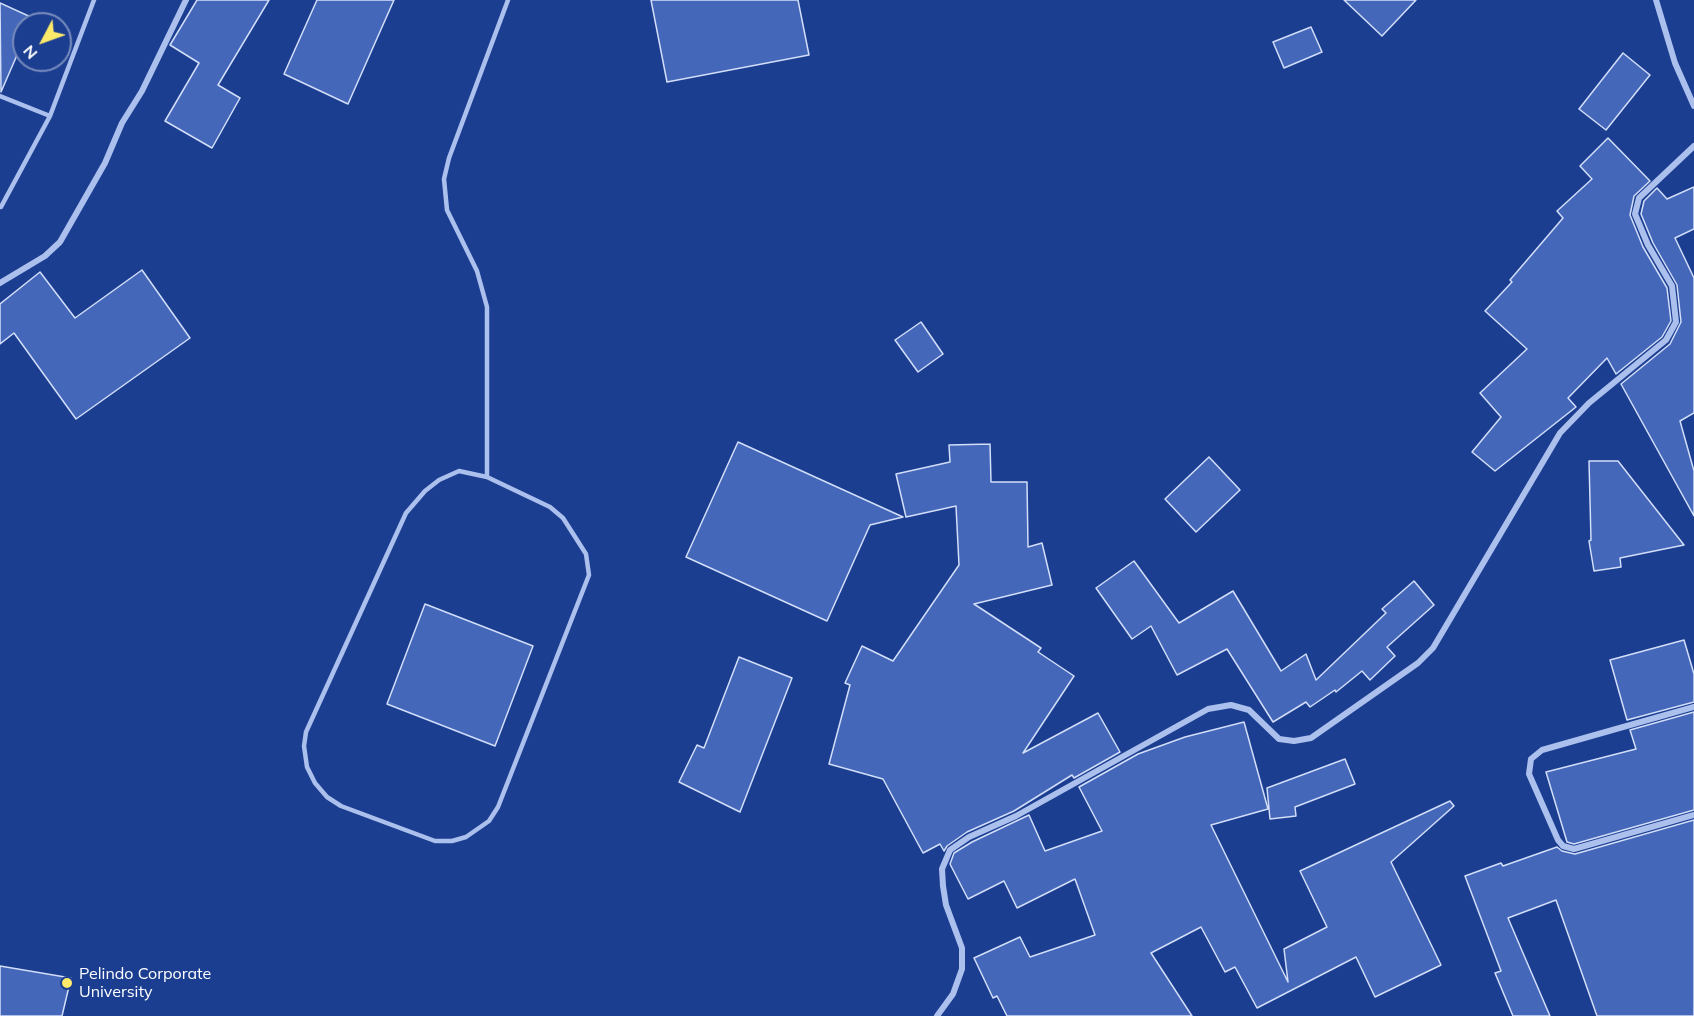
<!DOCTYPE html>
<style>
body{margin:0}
#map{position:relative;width:1694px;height:1016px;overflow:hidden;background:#1c3e91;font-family:Mulish,sans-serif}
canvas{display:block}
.north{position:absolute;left:12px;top:12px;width:60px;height:60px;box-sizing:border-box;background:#1c3e91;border:2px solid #778bbd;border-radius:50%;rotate:229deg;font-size:16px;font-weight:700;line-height:24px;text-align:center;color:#fff}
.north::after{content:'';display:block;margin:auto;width:21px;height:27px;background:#feea6a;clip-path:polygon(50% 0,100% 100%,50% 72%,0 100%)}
</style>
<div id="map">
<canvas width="1694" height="1016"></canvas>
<div class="north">N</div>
</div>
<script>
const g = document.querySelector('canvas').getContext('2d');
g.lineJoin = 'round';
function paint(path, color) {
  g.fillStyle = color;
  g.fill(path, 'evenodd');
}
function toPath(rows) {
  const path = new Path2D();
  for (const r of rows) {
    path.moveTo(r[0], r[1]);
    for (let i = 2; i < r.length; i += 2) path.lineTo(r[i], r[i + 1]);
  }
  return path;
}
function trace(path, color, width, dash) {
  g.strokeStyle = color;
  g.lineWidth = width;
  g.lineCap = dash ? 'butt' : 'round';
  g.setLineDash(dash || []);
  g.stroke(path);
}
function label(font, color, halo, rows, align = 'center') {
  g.font = font + ' Mulish,sans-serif';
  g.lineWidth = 4.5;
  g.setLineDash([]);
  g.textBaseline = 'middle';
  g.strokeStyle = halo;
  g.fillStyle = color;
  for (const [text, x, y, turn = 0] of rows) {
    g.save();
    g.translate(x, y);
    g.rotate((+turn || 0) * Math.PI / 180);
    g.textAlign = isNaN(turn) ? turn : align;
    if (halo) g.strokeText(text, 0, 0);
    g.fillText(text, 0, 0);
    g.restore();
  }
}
const building = toPath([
 [197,0,269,0,218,85,240,98,212,148,165,121,199,63,170,45,197,0],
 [317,0,394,0,348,104,284,74,317,0],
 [651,0,798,0,809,55,667,82,651,0],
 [1344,0,1416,0,1382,36,1344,0],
 [0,3,33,18,31,24,24,24,24,39,1,92,0,3],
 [1311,27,1322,52,1284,68,1273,42,1311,27],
 [1623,53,1650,75,1606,130,1579,109,1623,53],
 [1608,138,1650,181,1634,196,1630,215,1643,247,1667,288,1671,321,1662,337,1616,374,1607,358,1568,398,1576,407,1495,471,1472,452,1501,417,1480,393,1527,349,1485,311,1512,282,1510,280,1563,218,1557,211,1592,179,1580,166,1608,138],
 [1694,187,1694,229,1675,238,1694,278,1694,413,1680,421,1694,471,1694,516,1621,384,1670,344,1681,322,1677,285,1653,243,1641,214,1644,201,1657,188,1667,199,1694,187],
 [142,270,190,338,76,419,14,333,0,344,0,304,40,272,75,318,142,270],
 [921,322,943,354,918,372,895,340,921,322],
 [738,442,903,517,870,525,827,621,686,557,738,442],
 [990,444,991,482,1027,482,1028,547,1042,543,1052,585,974,604,1041,648,1038,652,1074,676,1023,753,1098,713,1120,752,1074,778,1072,775,1014,811,967,832,947,846,944,851,940,844,923,853,883,779,829,764,850,685,845,683,862,646,893,661,959,565,956,506,906,517,896,474,950,462,949,445,990,444],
 [1209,457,1240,490,1196,532,1165,499,1209,457],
 [1589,461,1618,461,1684,545,1620,558,1621,567,1594,571,1589,541,1591,540,1589,461],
 [1134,561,1179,623,1233,591,1281,671,1306,654,1316,680,1386,613,1382,609,1414,581,1434,605,1387,647,1395,656,1370,680,1362,671,1336,692,1335,690,1310,707,1306,702,1273,722,1227,649,1177,675,1151,626,1132,639,1096,588,1134,561],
 [425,604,533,646,495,746,387,704,425,604],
 [1684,640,1694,674,1694,702,1627,720,1610,660,1684,640],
 [739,657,792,678,740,812,679,782,697,745,704,748,739,657],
 [1694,712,1694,810,1574,844,1567,842,1546,772,1636,749,1630,730,1694,712],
 [1244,722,1268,809,1211,825,1288,982,1284,949,1327,927,1300,871,1450,801,1454,806,1391,862,1441,965,1375,997,1356,957,1257,1008,1235,967,1225,972,1201,927,1151,953,1192,1016,1007,1016,997,996,993,998,974,958,1020,937,1030,957,1095,935,1075,879,1017,908,1004,881,968,899,950,864,954,853,972,842,1029,815,1045,851,1102,831,1079,787,1138,754,1185,737,1244,722],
 [1345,759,1355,784,1295,807,1296,816,1270,819,1267,788,1345,759],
 [1694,820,1694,1016,1597,1016,1556,900,1508,918,1550,1016,1513,1016,1495,973,1501,971,1465,876,1501,863,1503,866,1557,847,1562,851,1575,854,1694,820],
 [0,966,71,978,62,1016,0,1016,0,966]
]);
paint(building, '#4467b9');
trace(building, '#d2defa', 1.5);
trace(toPath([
 [0,96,50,116],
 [1,207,50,116,94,0],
 [459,471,487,477,550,507,563,518,586,554,589,575,498,807,489,821,466,837,452,841,435,841,341,806,327,797,315,783,307,767,304,746,306,732,406,513,425,491,439,480,459,471],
 [487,477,487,307,477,271,447,210,444,179,449,158,508,0]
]), '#acc0ee', 4.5);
trace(toPath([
 [1656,0,1675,63,1694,106],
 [0,283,45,256,60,242,105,163,122,123,142,91,186,0],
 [1694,707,1542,750,1531,759,1529,774,1558,840,1563,846,1574,849,1694,815],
 [937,1016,953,994,962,969,962,948,946,905,943,886,942,869,950,850,969,837,1016,816,1208,709,1231,705,1249,710,1279,739,1294,741,1311,738,1418,663,1433,648,1560,433,1589,403,1666,340,1676,322,1672,286,1648,245,1635,214,1639,198,1694,146]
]), '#acc0ee', 6);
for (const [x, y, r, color] of [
 [67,983,6,"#feea6a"]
]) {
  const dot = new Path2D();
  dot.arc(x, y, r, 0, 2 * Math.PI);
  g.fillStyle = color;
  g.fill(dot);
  trace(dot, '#1c3e91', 2);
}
label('16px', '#fff', '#1c3e91', [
 ["Pelindo Corporate",79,974],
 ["University",79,992]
], 'left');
</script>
